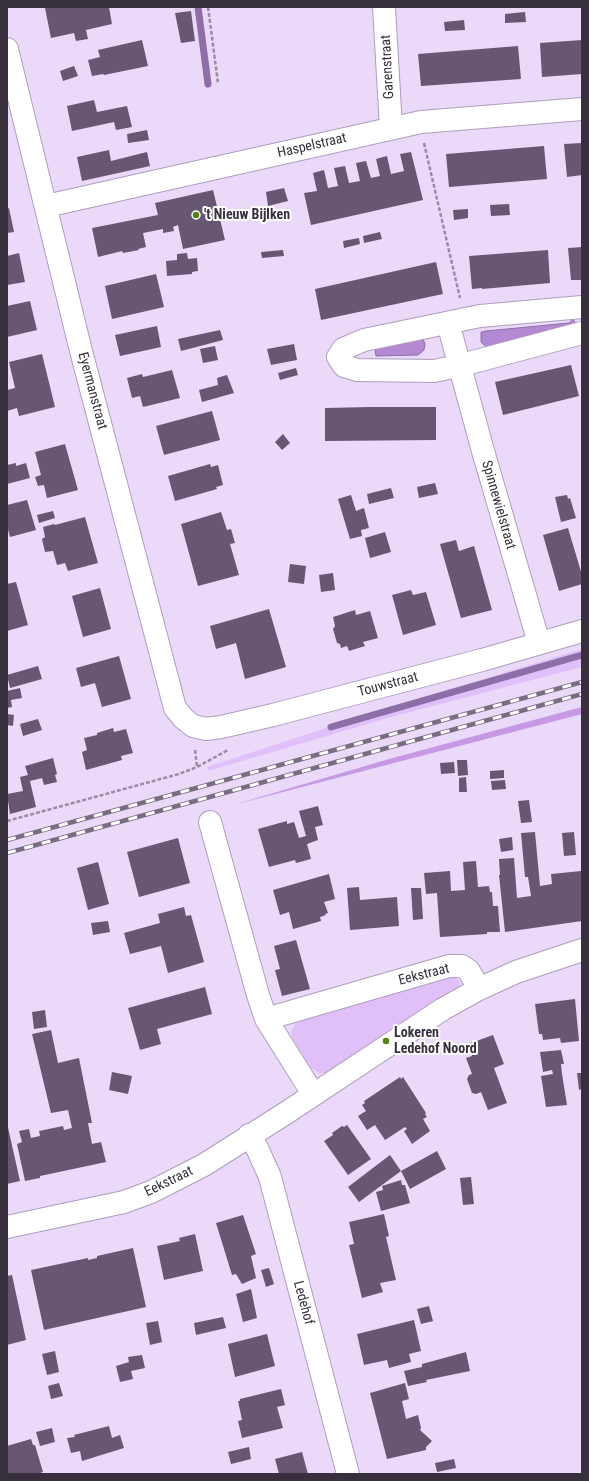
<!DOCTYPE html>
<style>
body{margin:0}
#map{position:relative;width:589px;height:1481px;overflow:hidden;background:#ebd9fa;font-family:"Roboto Condensed",sans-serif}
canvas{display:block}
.frame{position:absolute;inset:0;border:8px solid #37303c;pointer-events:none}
</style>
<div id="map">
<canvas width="589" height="1481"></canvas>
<div class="frame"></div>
</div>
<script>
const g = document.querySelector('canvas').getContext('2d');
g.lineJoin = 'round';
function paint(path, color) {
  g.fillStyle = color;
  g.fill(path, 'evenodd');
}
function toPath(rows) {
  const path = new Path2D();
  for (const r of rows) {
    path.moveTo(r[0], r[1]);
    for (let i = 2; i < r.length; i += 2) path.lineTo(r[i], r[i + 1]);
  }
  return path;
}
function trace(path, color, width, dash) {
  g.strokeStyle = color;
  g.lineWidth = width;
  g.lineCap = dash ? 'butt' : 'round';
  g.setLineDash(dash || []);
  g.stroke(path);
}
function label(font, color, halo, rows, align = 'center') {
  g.font = font + ' "Roboto Condensed",sans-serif';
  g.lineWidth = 4;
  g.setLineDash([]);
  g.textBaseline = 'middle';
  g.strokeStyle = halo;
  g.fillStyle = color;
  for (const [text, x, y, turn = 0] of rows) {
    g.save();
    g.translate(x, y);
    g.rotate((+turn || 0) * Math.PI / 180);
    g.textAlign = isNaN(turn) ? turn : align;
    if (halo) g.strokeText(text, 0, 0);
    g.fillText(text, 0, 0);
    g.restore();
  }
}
paint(toPath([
 [582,649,582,667,391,717,208,771,207,767,375,712],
 [451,977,456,978,459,981,460,984,457,991,328,1073,320,1073,311,1068,292,1038,291,1032,296,1023,303,1018]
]), '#e1c0f9');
paint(toPath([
 [582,707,582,714,233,805,389,759]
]), '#c599e4');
const water = toPath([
 [573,319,576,324,488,349,481,342,481,332,486,331,569,323,573,319],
 [423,339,425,344,424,350,418,355,376,356,374,344,423,339]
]);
paint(water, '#b489d3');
trace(water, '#8e6ea6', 1);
trace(toPath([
 [198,7,208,84],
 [331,727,582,655]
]), '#8e6ea6', 7);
paint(toPath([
 [51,7,109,7,112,24,86,30,88,39,76,41,74,33,51,38,45,8],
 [191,11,195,41,181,43,175,13],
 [525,12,526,22,505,23,505,14],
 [464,20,465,30,445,31,444,22],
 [142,40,148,66,104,75,103,74,92,76,88,60,100,57,98,50],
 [582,40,582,74,542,77,540,43],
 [518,46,521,79,421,86,418,54],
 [74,66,78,76,63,81,60,71],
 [94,100,97,112,127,106,132,127,116,130,114,122,72,131,67,106],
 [147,130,149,140,128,143,127,134],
 [582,143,582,175,567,177,564,144],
 [544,146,547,179,449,187,446,154],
 [109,150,111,161,147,152,150,166,82,181,77,157],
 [411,152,423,200,311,225,304,193,317,191,313,173,324,170,328,188,338,186,334,168,345,166,349,183,360,181,356,163,366,161,371,178,380,176,376,159,387,156,391,174,404,171,400,154],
 [284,188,288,201,268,206,266,192],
 [213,190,225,240,183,249,178,225,173,227,174,231,163,233,163,229,143,233,146,247,138,249,139,250,123,253,122,251,98,257,92,228,158,215,155,203],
 [509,204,510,215,491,216,490,205],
 [9,208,14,232,7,233,7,209],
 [468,209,468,218,454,220,453,210],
 [380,232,382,239,364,243,363,236],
 [359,238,360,244,344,248,343,241],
 [582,247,582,283,581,283,581,280,571,280,568,248],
 [283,250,284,256,262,258,261,252],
 [548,250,550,283,482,289,482,288,472,289,469,256],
 [19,253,25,282,7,285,7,256],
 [187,253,188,259,197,258,198,271,192,272,192,274,167,276,166,261,177,260,177,254],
 [436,262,443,294,321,320,315,289],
 [156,274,164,307,112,319,105,286],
 [30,301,37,330,7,337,7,306],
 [157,326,161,347,120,356,115,335],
 [220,330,223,340,181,351,178,339],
 [294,344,297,360,271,365,267,349],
 [215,346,218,360,203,363,200,349],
 [42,354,55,407,19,416,17,408,7,411,7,390,15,388,9,362],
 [571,365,579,396,503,415,495,382],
 [296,368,298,375,280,380,278,373],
 [172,370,180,398,143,407,140,396,132,398,127,378,142,374,143,377],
 [227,375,234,393,202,402,199,390,218,385,217,378],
 [370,407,436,407,436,440,325,441,325,408],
 [212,411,220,440,164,455,156,426],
 [283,434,290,443,282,450,275,442],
 [65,444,78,490,47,498,44,485,38,486,35,477,41,475,35,452],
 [16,463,16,466,26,463,30,478,7,484,7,465],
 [210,464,211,467,218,465,223,485,216,487,217,489,175,501,168,476],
 [435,483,438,494,419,498,417,487],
 [391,488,394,498,369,504,367,494],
 [351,495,356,511,364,508,369,528,361,530,362,536,350,539,338,499],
 [567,495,568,499,570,498,576,518,561,522,555,497],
 [27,500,36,530,10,537,7,526,7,505],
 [53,511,55,518,39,523,37,515],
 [221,512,227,530,231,529,235,543,230,544,239,575,198,586,181,524],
 [85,517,98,563,68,571,65,563,57,565,53,551,45,552,42,539,45,537,43,527,54,524,55,525],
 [568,528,582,575,582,584,559,591,543,535],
 [385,532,391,552,370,558,365,538],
 [456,540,459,551,474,546,492,610,461,618,440,544],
 [290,564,306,566,304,584,288,582],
 [333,573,335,590,321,592,319,575],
 [16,582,28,625,7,631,7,584],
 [100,588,111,629,83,637,72,596],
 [411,590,413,595,426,592,436,625,403,635,392,595],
 [269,609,286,667,245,679,236,643,216,649,210,626],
 [355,610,356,615,370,611,378,638,363,642,365,646,349,651,347,646,341,648,340,644,337,643,333,629,335,626,333,617],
 [119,656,131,699,102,707,95,683,81,687,76,668],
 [38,666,42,679,10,688,7,675],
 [20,688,22,698,11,700,12,707,7,708,7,691],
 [7,714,14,715,13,726,7,725],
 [38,719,42,730,23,736,20,724],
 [113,728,114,732,126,729,133,753,121,756,122,760,86,770,82,752,87,750,84,738,97,735,97,733],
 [53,758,57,774,55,775,57,782,44,785,42,778,30,781,36,807,10,814,7,794,23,791,20,777,28,775,25,766],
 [457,760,467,760,468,775,458,776],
 [454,762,455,773,441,774,440,763],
 [504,770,504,778,490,779,490,771],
 [466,777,467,792,459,792,459,778],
 [505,780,506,789,492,790,491,781],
 [529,800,532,822,521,823,518,801],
 [318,806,323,825,315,827,318,840,307,844,311,859,296,863,295,860,269,867,258,829,287,821,287,824,294,822,299,838,306,836,299,811],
 [535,832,540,886,552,884,551,874,581,871,582,921,505,932,499,875,500,875,499,859,514,858,517,898,531,896,528,877,525,877,521,833],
 [574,832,576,855,564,856,562,833],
 [512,837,513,850,501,852,499,839],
 [178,838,190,883,139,897,127,852],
 [476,861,478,887,489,886,490,892,492,892,493,906,498,906,500,932,487,932,487,934,440,937,437,893,426,894,424,873,450,871,451,891,465,890,463,862],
 [98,862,109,904,88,910,77,868],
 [329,874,335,899,324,902,328,913,325,914,326,915,320,917,321,921,293,929,289,912,280,915,273,890],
 [359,887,360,900,397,897,399,926,350,930,347,888],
 [411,888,421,888,423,919,413,920],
 [184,907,186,916,191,915,204,962,168,973,161,946,130,954,124,933,160,923,158,914],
 [108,921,110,932,93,935,91,923],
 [296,940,310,989,282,996,275,970,280,969,274,946],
 [205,987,212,1014,157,1029,161,1044,140,1050,128,1008],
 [575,999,579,1041,561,1043,560,1038,543,1040,542,1034,539,1034,535,1004],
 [45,1010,47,1027,34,1029,32,1012],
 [51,1030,58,1063,79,1058,92,1123,88,1123,92,1144,101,1142,106,1162,40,1176,40,1178,25,1181,17,1144,22,1142,19,1131,29,1129,31,1138,40,1136,39,1131,63,1126,64,1130,72,1128,68,1110,51,1113,32,1034],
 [493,1035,504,1064,494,1068,507,1103,488,1110,481,1092,476,1094,472,1093,467,1079,469,1075,472,1074,466,1058,472,1056,468,1044],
 [561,1050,564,1064,561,1064,562,1074,567,1105,546,1107,541,1076,553,1074,552,1070,543,1072,540,1052],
 [112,1072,132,1076,128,1094,109,1090],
 [577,1073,582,1073,582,1089,579,1090],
 [400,1077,401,1079,403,1077,426,1113,425,1114,427,1117,423,1119,430,1131,412,1144,404,1131,407,1129,405,1127,385,1140,375,1125,367,1130,358,1116,366,1111,362,1105,365,1103,364,1101],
 [7,1123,20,1181,7,1184],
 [347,1125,371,1159,348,1175,324,1141,333,1135,332,1133,342,1126,344,1127],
 [437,1151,446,1169,410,1189,401,1171],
 [390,1155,401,1171,359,1202,348,1187],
 [471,1177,474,1204,463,1205,460,1178],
 [401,1180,402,1185,405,1185,410,1203,381,1211,376,1192,383,1190,382,1186],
 [384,1214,389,1236,386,1237,396,1280,380,1283,383,1292,362,1298,349,1245,354,1244,349,1222],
 [243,1215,256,1254,251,1256,256,1278,242,1284,236,1274,232,1275,216,1223],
 [195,1234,203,1271,164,1280,157,1246,180,1241,179,1238],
 [133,1248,146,1307,44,1330,31,1270,88,1258,88,1260,97,1258,97,1256],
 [269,1268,274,1284,266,1287,261,1270],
 [12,1275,26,1340,7,1345,7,1276],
 [251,1289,257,1318,243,1322,236,1294],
 [429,1306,433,1321,421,1324,417,1309],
 [223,1317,226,1328,196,1335,194,1323],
 [414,1320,421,1351,409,1354,411,1362,389,1368,387,1360,364,1365,357,1334],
 [158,1321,162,1342,150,1345,146,1323],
 [267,1334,275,1366,235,1377,228,1344],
 [55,1351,59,1372,47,1375,42,1354],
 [466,1352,470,1371,426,1380,427,1382,408,1386,404,1371,422,1367,422,1364],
 [142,1355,145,1368,131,1371,133,1379,120,1382,116,1366,129,1362,128,1357],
 [59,1383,63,1396,51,1399,48,1386],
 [405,1383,409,1399,402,1401,406,1419,418,1415,421,1428,420,1430,432,1441,426,1447,426,1450,387,1459,370,1393],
 [281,1389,285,1405,277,1407,283,1428,242,1438,238,1421,242,1420,238,1401,240,1401,240,1399],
 [109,1426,112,1438,120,1435,124,1448,82,1461,80,1451,71,1453,67,1438,75,1437,74,1435],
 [52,1428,55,1442,40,1446,36,1432],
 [31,1439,33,1445,35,1445,43,1472,37,1474,7,1474,7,1446],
 [249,1447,251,1459,231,1464,228,1452],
 [302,1452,308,1474,279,1474,275,1459],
 [454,1459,456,1468,437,1472,435,1463]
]), '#675773');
const minor = toPath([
 [384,7,391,128],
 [7,49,80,347,175,708,183,718,193,726,206,729,221,727,273,715,482,660,582,631],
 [46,206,421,122,582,109],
 [582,307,480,316,364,340,343,349,338,357,344,366,357,370,434,371,458,366,582,333],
 [448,323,483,451,539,643],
 [210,822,258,995,266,1019,313,1094],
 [266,1019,449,966,462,966,469,971,479,989],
 [249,1135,257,1148,270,1177,348,1474],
 [7,1227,124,1202,151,1192,204,1165,286,1113,443,1009,479,989,516,972,582,950]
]);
trace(minor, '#af9dbc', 24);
trace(toPath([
 [208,7,218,83],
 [424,143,460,298],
 [195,750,197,767],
 [7,821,179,774,197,767,228,750]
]), '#998ca3', 2.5, [4, 2]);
trace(minor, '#fff', 22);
const rail = toPath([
 [7,840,582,682],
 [7,853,582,694]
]);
trace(rail, '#796e81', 4.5);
trace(rail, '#fff', 3, [9]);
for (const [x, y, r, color] of [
 [196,215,4,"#558312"],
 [386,1041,4,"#558312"]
]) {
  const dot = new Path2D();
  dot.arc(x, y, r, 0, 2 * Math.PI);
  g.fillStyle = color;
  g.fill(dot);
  trace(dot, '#fff', 1.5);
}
label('14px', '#37303c', '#fff', [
 ["Garenstraat",388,67,-93],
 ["Haspelstraat",312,146,-13],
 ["Eyermanstraat",92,391,75],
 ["Spinnewielstraat",498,505,74],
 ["Touwstraat",388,685,-15],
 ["Eekstraat",424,975,-14],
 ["Eekstraat",169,1182,-26],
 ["Ledehof",303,1303,75]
]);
label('bold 14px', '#37303c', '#fff', [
 ["'t Nieuw Bijlken",204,215],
 ["Lokeren",394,1033],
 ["Ledehof Noord",394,1049]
], 'left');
</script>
